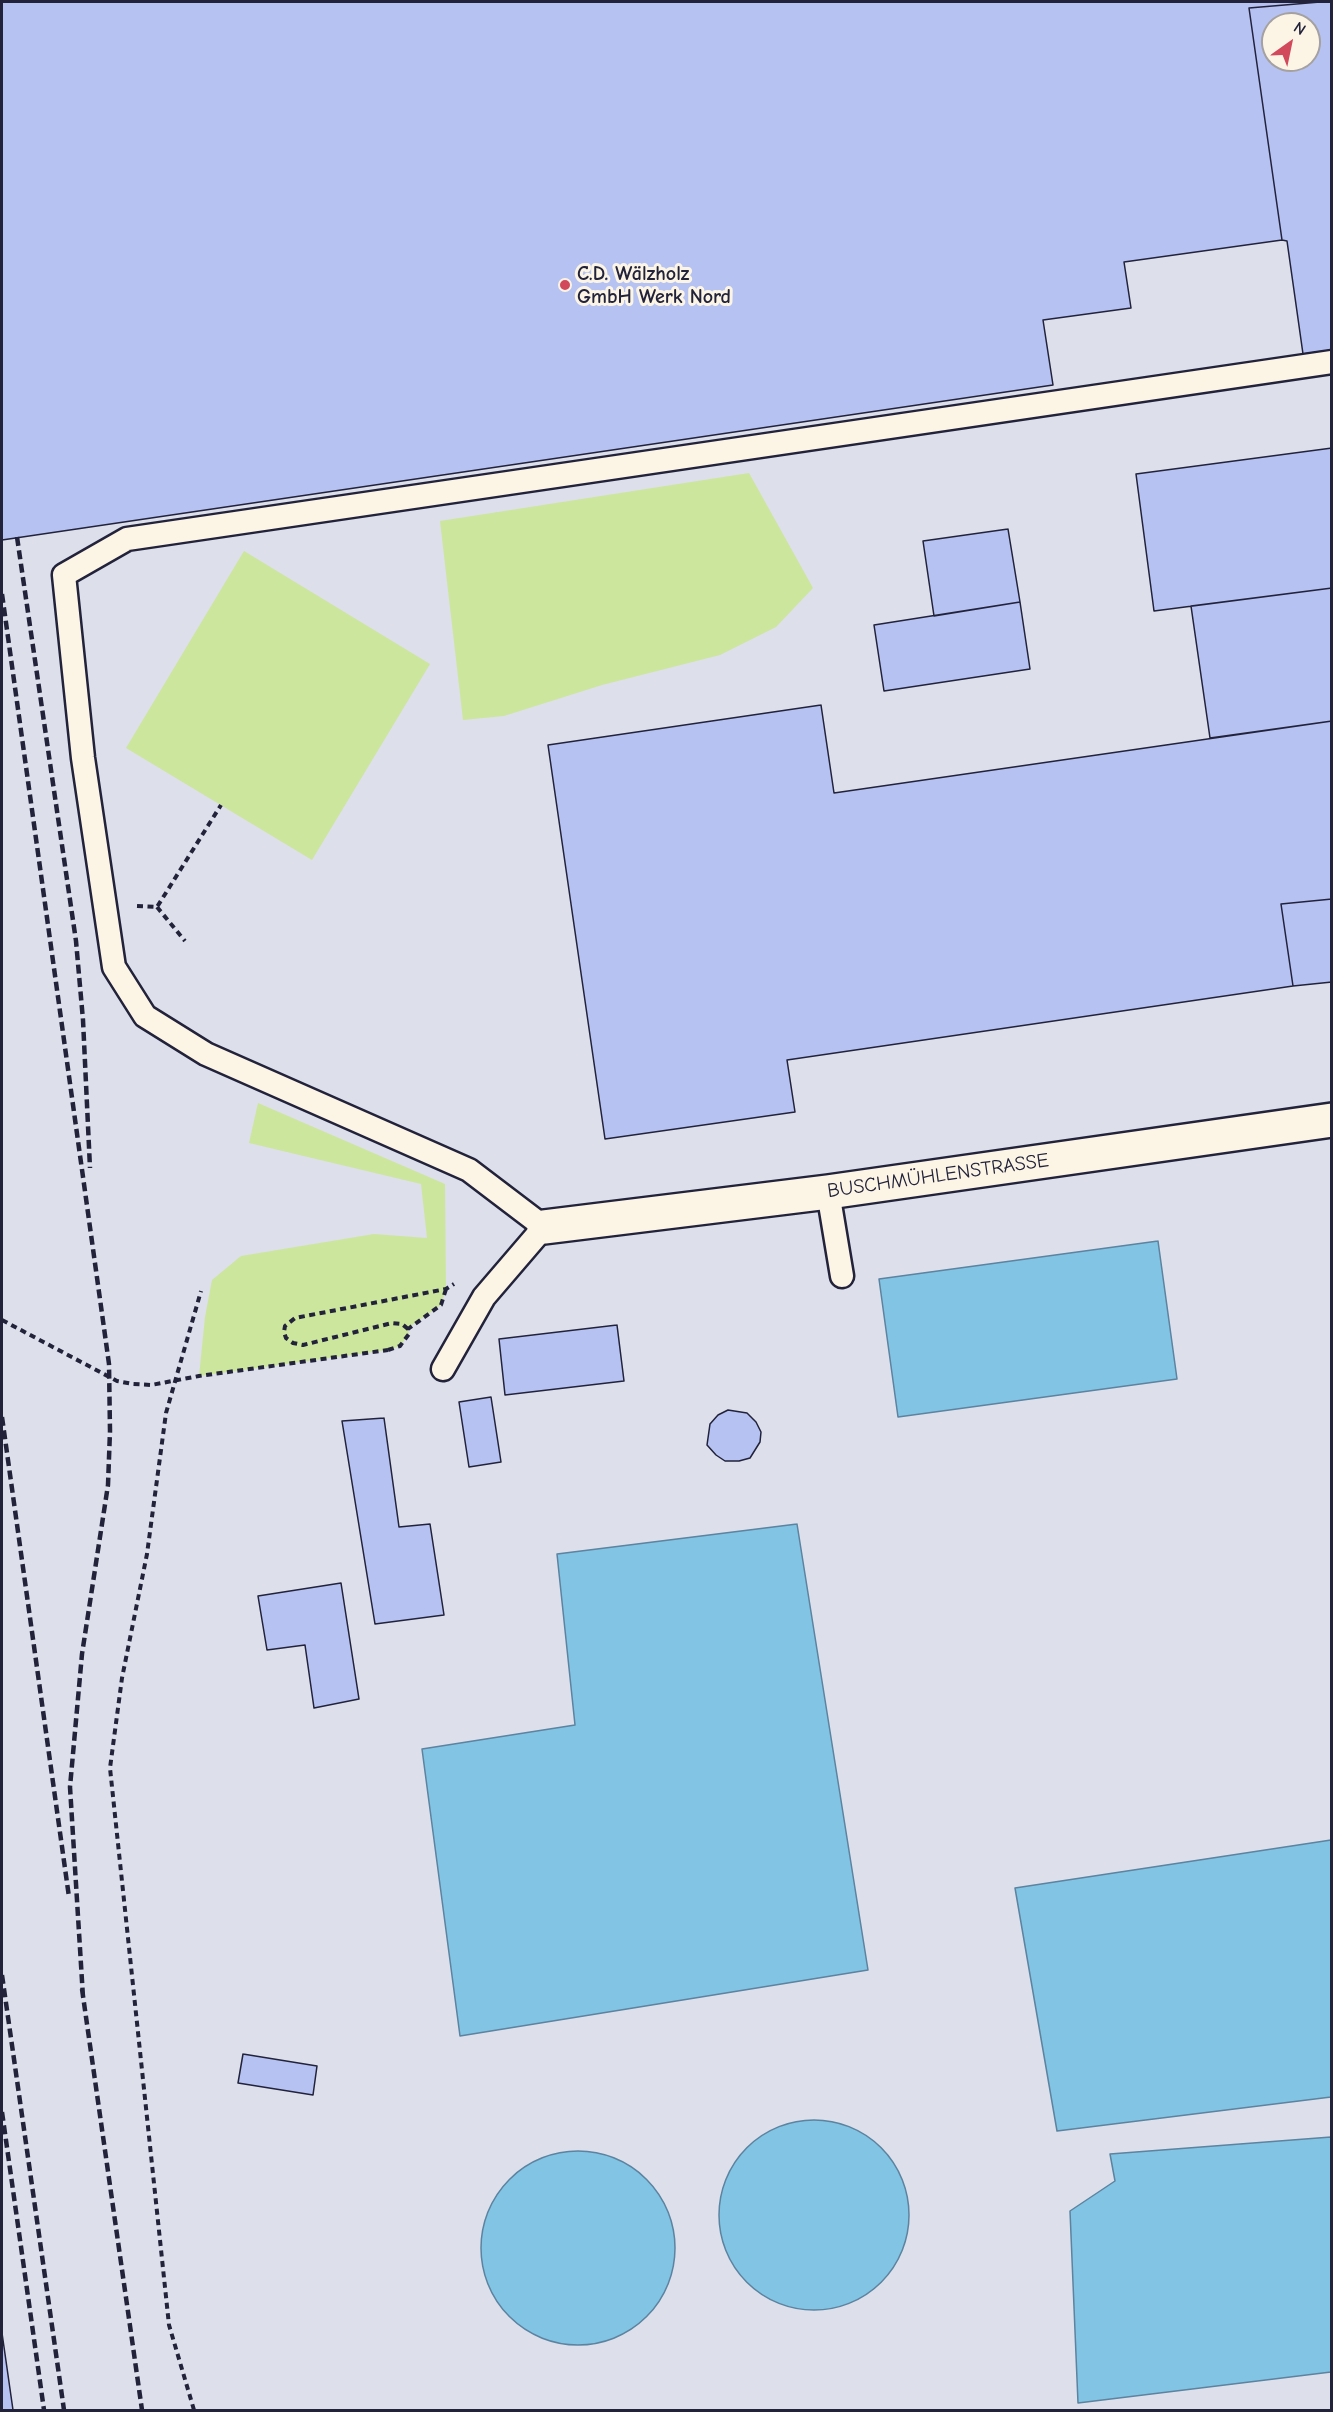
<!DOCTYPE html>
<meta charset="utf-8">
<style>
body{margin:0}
#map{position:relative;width:1333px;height:2412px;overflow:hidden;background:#eeebe8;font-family:"Comic Neue",sans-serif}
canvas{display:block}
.frame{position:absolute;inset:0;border:3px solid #22223b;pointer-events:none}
.north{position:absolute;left:1261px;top:12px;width:60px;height:60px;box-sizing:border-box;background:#fcf5e5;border:2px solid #a5a1a1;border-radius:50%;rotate:33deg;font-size:16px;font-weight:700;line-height:24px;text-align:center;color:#22223b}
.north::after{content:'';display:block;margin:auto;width:21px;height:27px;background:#d1495b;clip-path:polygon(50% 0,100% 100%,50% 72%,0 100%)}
</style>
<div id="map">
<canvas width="1333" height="2412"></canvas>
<div class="frame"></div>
<div class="north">N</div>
</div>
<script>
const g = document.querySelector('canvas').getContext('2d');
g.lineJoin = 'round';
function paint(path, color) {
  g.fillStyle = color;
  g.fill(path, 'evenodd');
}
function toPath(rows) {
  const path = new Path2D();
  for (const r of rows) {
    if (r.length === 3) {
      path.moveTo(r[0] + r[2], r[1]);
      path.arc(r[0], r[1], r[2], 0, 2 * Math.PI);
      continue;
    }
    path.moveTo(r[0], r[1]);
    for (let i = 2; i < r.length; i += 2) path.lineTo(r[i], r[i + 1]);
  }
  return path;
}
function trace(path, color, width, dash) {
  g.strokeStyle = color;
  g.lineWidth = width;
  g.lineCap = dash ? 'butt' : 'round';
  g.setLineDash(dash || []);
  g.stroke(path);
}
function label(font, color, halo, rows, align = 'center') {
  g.font = font + ' "Comic Neue",sans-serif';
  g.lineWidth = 6;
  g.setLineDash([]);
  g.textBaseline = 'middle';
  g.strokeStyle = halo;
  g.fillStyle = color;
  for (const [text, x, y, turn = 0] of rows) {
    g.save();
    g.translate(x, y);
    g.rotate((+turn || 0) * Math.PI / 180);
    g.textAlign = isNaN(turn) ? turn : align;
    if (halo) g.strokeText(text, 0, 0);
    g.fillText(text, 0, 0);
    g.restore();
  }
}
paint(toPath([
 [2,2,1331,2,1331,2410,2,2410],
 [1273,24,1309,24,1309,60,1273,60]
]), '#dddfeb');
paint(toPath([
 [749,473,813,588,776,627,720,655,602,685,504,716,463,720,440,521],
 [244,551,430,664,312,860,126,748],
 [258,1103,445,1184,446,1289,441,1305,408,1328,409,1334,400,1346,388,1350,199,1376,205,1317,212,1280,241,1256,374,1234,427,1238,421,1184,249,1143]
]), '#cde69d');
const water = toPath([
 [1158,1241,1177,1379,898,1417,879,1279,1158,1241],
 [797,1524,868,1970,460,2036,422,1749,575,1725,557,1554,797,1524],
 [1331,1840,1331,2097,1057,2131,1015,1888,1331,1840],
 [814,2215,95],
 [1331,2137,1331,2372,1078,2403,1070,2211,1115,2181,1110,2154,1331,2137],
 [578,2248,97]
]);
paint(water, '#82c4e3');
trace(water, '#5c83a0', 1.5);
const building = toPath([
 [2,2,1320,2,1249,8,1282,240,1124,262,1131,308,1043,320,1053,385,2,540,2,2],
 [1320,2,1332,2,1332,350,1303,354,1287,241,1282,240,1249,8,1320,2],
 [1273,24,1309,24,1309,60,1273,60,1273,24],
 [1332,448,1332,588,1154,611,1136,474,1332,448],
 [1008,529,1020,602,934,616,923,541,1008,529],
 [1332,588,1332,721,1210,738,1191,606,1332,588],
 [1020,602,1030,669,884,691,874,625,1020,602],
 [821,705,834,793,1332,721,1332,899,1281,904,1293,986,787,1060,795,1112,605,1139,548,745,821,705],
 [1332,899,1332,982,1293,986,1281,904,1332,899],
 [617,1325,624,1381,505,1395,499,1339,617,1325],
 [491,1397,501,1462,469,1467,459,1402,491,1397],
 [728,1410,747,1413,756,1422,761,1432,760,1442,750,1458,739,1461,725,1461,716,1455,707,1445,710,1424,718,1415,728,1410],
 [384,1418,399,1527,430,1524,444,1615,375,1624,342,1421,384,1418],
 [341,1583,359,1699,314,1708,305,1645,267,1650,258,1596,341,1583],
 [243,2054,317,2066,313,2095,238,2083,243,2054],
 [2,2333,13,2410,2,2410,2,2333]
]);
paint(building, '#b5c2f2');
trace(building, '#22223b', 1.5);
const service = toPath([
 [828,1192,842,1276],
 [443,1369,484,1297,544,1227,469,1170,206,1054,145,1016,114,967,83,758,64,575,127,539,1332,362]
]);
const minor = toPath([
 [544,1227,828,1192,1332,1120]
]);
trace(service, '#22223b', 27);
trace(minor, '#22223b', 38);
trace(toPath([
 [137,906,157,907,221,805],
 [157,907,185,941],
 [408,1329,402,1324,392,1323,303,1345,293,1343,286,1338,284,1332,285,1326,295,1318,446,1289,454,1284],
 [388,1350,400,1346,409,1334,408,1329,441,1305,446,1289],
 [194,2410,169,2325,110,1768,122,1678,147,1554,166,1413,201,1291]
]), '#22223b', 4, [6, 4.5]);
trace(service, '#fcf5e5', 22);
trace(minor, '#fcf5e5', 33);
trace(toPath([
 [17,537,76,941,83,1020,90,1168],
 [2,594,109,1364,110,1431,108,1485,82,1654,70,1787,83,1997],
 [2,1417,69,1897],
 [2,1975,64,2410],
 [82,1989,142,2410],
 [2,2112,44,2410]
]), '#22223b', 4.5, [9, 4.5]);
trace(toPath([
 [2,1320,117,1381,133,1384,151,1385,199,1376,388,1350]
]), '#22223b', 4, [6, 4.5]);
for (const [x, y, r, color] of [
 [565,285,6,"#d1495b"]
]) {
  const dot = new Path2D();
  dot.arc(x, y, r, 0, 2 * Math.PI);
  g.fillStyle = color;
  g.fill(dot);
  trace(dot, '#fcf5e5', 2);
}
label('bold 20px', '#22223b', '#fcf5e5', [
 ["C.D. Wälzholz",577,274],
 ["GmbH Werk Nord",577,297]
], 'left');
label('20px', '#22223b', '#fcf5e5', [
 ["BUSCHMÜHLENSTRASSE",938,1176,-8]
]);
</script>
